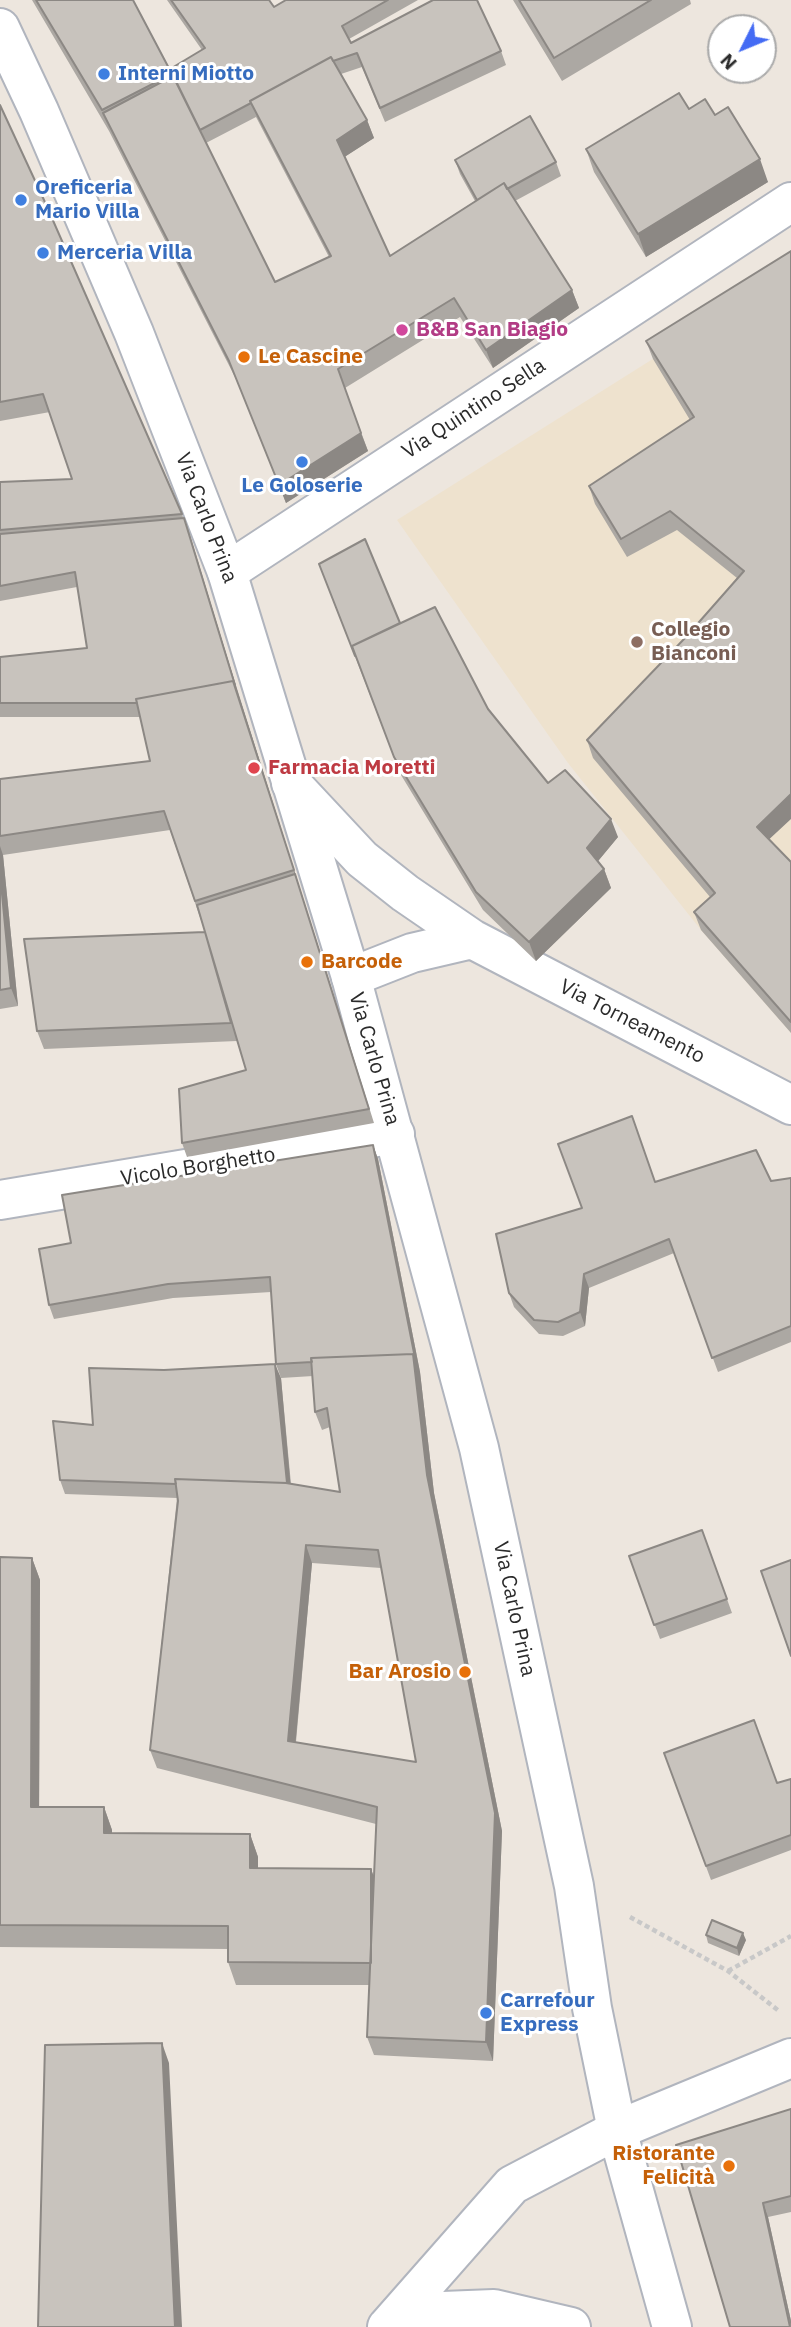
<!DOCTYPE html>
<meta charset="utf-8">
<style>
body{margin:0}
#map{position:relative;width:791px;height:2327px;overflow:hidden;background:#ede6de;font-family:"IBM Plex Sans",sans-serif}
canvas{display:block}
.north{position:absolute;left:707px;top:14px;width:70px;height:70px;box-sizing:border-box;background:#fff;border:2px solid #aaa;border-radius:50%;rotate:227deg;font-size:19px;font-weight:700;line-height:28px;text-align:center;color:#2b2b2b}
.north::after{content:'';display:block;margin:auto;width:24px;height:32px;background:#446bf4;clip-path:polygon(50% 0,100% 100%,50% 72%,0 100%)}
</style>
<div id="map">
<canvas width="791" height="2327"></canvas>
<div class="north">N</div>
</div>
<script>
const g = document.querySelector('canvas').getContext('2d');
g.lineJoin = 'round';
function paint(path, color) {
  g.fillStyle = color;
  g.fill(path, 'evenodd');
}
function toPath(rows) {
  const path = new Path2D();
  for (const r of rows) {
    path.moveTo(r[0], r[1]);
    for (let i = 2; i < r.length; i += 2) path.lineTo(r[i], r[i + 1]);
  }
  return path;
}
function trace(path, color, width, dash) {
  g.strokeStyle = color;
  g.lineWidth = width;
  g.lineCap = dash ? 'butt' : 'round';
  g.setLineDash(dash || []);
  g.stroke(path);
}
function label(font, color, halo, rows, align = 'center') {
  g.font = font + ' "IBM Plex Sans",sans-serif';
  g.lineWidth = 6;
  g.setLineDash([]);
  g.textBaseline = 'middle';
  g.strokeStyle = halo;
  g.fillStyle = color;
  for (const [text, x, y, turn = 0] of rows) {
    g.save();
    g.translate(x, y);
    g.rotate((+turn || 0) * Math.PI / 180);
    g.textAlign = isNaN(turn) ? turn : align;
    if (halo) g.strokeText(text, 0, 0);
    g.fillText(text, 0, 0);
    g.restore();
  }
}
paint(toPath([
 [791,272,791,1033,701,930,568,763,397,520]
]), '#eee2ce');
const street = toPath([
 [227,572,791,202],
 [291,783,362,859,405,893,472,939,791,1105],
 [351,977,412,953,472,939],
 [0,1200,395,1134],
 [387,2327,512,2185,617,2130,791,2058],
 [387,2327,443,2311,494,2309,571,2327]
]);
const secondary = toPath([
 [0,28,39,111,134,333,227,572,351,977,479,1448,574,1886,592,2008,617,2130,672,2327]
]);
trace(street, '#b1b5be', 42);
trace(secondary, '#b1b5be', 42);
trace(toPath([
 [630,1917,728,1971,779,2011],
 [728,1971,791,1936]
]), '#c8c8c8', 4.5, [5, 3.5]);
trace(street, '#fff', 38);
trace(secondary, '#fff', 38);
paint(toPath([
 [32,0,133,0,170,69,202,50,167,0,269,0,274,7,286,0,418,0,349,39,351,43,501,51,506,65,385,122,362,67,341,74,367,120,374,138,344,157,390,256,475,201,460,174,455,160,556,162,561,176,515,201,572,290,579,308,493,368,460,317,345,388,368,451,286,503,236,379,109,131],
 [256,117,329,257,275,282,206,143],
 [513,0,690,0,691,4,562,81],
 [0,105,182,514,374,1123,187,1157,182,1143,246,1070,237,1041,44,1049,37,1031,205,932,170,830,3,855,18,1006,0,1009,0,779,150,761,140,717,0,717,0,657,87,648,77,587,0,601,0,482,72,479,50,412,0,421],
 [689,109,715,115,768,182,646,257,594,172,586,149],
 [791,251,769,840,791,862,791,1033,701,930,694,912,710,897,593,758,587,740,685,638,737,578,677,530,627,557,595,504,589,486,690,420,653,359,646,341],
 [319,564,400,623,488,709,548,783,618,837,598,861,604,869,611,888,536,961,483,910,401,775],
 [373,1145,378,1159,420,1372,434,1493,502,1831,493,2061,374,2055,367,2037,369,1985,236,1985,228,1962,228,1949,0,1947,0,1557,32,1558,40,1580,39,1807,104,1807,112,1830,112,1833,250,1834,258,1857,258,1868,371,1869,374,1877,376,1824,157,1768,150,1750,177,1498,65,1494,60,1480,93,1425,281,1378,291,1484,340,1492,330,1427,322,1430,315,1412,313,1376,281,1378,276,1364,271,1292,173,1298,54,1319,49,1305,71,1243],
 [312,1563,381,1568,416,1762,296,1742],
 [791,1178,791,1342,718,1372,674,1253,589,1288,585,1326,563,1336,539,1334,514,1307,509,1293,582,1208,655,1182,771,1181],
 [702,1530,732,1613,660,1639,629,1556],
 [664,1753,777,1783,791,1779,791,1850,711,1880],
 [706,1935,746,1940,739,1956,708,1943],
 [791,2109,791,2212,768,2217,791,2321,791,2327,676,2145]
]), '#aca8a3');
paint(toPath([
 [367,120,374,138,343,158,337,140],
 [760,159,768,182,646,257,638,234],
 [572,290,579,308,493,368,486,350],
 [361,433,368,451,286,503,279,485],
 [184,518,189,532,240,699,374,1123,233,681],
 [791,794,791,819,763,845,757,827],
 [611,819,618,837,594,866,587,848],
 [0,846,3,855,18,1006,11,988,0,873],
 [604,869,611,888,536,961,529,942],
 [373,1145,378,1159,420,1372,434,1493,502,1831,493,2061,486,2042],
 [584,1274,589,1288,585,1326,580,1312],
 [275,1364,281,1378,292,1501,287,1487],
 [306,1545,312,1563,294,1759,288,1741],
 [32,1558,40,1580,39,1830,31,1807],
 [104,1807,112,1830,112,1856,104,1833],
 [250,1834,258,1857,258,1891,250,1868],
 [371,1869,379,1891,371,1963],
 [743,1933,746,1940,739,1956,737,1948],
 [162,2043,169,2063,182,2327,175,2327],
 [763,2203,768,2217,791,2321,791,2327]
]), '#8c8884');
const building = toPath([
 [36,0,133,0,172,74,102,110,36,0],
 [171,0,269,0,274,7,286,0,388,0,342,26,351,43,433,0,477,0,501,51,380,108,357,53,333,61,331,57,250,101,251,103,200,130,170,69,205,48,171,0],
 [519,0,651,0,554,58,519,0],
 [331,57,367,120,337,140,390,256,504,183,572,290,486,350,454,298,338,369,361,433,279,485,229,361,103,113,173,76,275,282,331,256,250,101,331,57],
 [679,93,689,109,705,99,715,115,728,107,760,159,638,234,586,149,679,93],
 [0,105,44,200,182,514,0,530,0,482,72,479,43,394,0,402,0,105],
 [530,116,556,162,507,189,504,183,477,200,455,160,530,116],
 [791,251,791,794,757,827,791,862,791,1022,694,912,715,893,587,740,685,638,744,571,670,511,621,539,589,486,694,417,646,341,791,251],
 [184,518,235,685,233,681,136,699,137,703,0,703,0,657,87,648,75,572,0,586,0,534,184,518],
 [365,539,400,623,352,646,355,656,319,564,365,539],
 [435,607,488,709,548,783,565,770,611,819,587,848,604,869,529,942,476,892,394,757,352,646,435,607],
 [233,681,294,870,195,901,164,811,0,836,0,779,150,761,136,699,233,681],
 [0,873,11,988,0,990,0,873],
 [295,874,369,1109,182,1143,179,1089,246,1070,197,905,295,874],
 [205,932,231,1023,37,1031,24,939,205,932],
 [632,1116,655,1182,756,1150,771,1181,791,1178,791,1326,712,1358,669,1239,584,1274,580,1312,558,1322,534,1320,509,1293,496,1234,582,1208,558,1144,632,1116],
 [373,1145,415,1358,413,1354,311,1358,312,1362,276,1364,270,1277,168,1284,49,1305,39,1249,71,1243,62,1195,373,1145],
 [413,1354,427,1475,495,1813,486,2042,367,2037,377,1807,150,1750,178,1501,175,1479,286,1483,340,1492,327,1408,315,1412,311,1358,413,1354],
 [306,1545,378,1550,416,1762,288,1741,306,1545],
 [275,1364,287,1483,175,1479,176,1484,60,1480,53,1421,93,1425,89,1368,164,1370,275,1364],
 [702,1530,727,1599,654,1625,629,1556,702,1530],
 [0,1557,32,1558,31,1807,104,1807,104,1833,250,1834,250,1868,371,1869,371,1963,228,1962,228,1926,0,1925,0,1557],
 [791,1560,791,1656,761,1571,791,1560],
 [754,1720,777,1783,791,1779,791,1835,706,1866,664,1753,754,1720],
 [712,1920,743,1933,737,1948,706,1935,712,1920],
 [162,2043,175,2327,38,2327,45,2045,162,2043],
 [791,2109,791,2196,763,2203,790,2327,730,2327,676,2145,791,2109]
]);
paint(building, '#c8c3bd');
trace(building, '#8c8884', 2);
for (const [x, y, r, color] of [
 [104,74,7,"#3f7fe0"],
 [21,200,7,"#3f7fe0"],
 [43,253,7,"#3f7fe0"],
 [402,330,7,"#d1479c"],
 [244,357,7,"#e8710a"],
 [302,462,7,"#3f7fe0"],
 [637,642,7,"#8d6e63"],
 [254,768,7,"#e0444e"],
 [307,962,7,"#e8710a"],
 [465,1672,7,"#e8710a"],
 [486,2013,7,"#3f7fe0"],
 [729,2166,7,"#e8710a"]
]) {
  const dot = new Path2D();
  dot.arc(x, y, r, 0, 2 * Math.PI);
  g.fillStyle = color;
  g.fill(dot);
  trace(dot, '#fff', 2.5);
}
label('bold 21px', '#366cbe', '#fff', [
 ["Interni Miotto",118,74],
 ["Oreficeria",35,188],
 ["Mario Villa",35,212],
 ["Merceria Villa",57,253],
 ["Le Goloserie",302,486,"center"],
 ["Carrefour",500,2001],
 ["Express",500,2025]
], 'left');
label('bold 21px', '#b23c85', '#fff', [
 ["B&B San Biagio",416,330]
], 'left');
label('bold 21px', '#c56008', '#fff', [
 ["Le Cascine",258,357],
 ["Barcode",321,962],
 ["Bar Arosio",451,1672,"right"],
 ["Ristorante",715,2154,"right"],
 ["Felicità",715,2178,"right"]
], 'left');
label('21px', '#2b2b2b', '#fff', [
 ["Via Quintino Sella",474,409,-33],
 ["Via Carlo Prina",206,518,69],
 ["Via Torneamento",632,1022,27],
 ["Via Carlo Prina",374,1059,74],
 ["Vicolo Borghetto",198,1167,-9],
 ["Via Carlo Prina",514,1609,78]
]);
label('bold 21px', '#785e54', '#fff', [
 ["Collegio",651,630],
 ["Bianconi",651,654]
], 'left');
label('bold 21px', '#be3a42', '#fff', [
 ["Farmacia Moretti",268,768]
], 'left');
</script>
